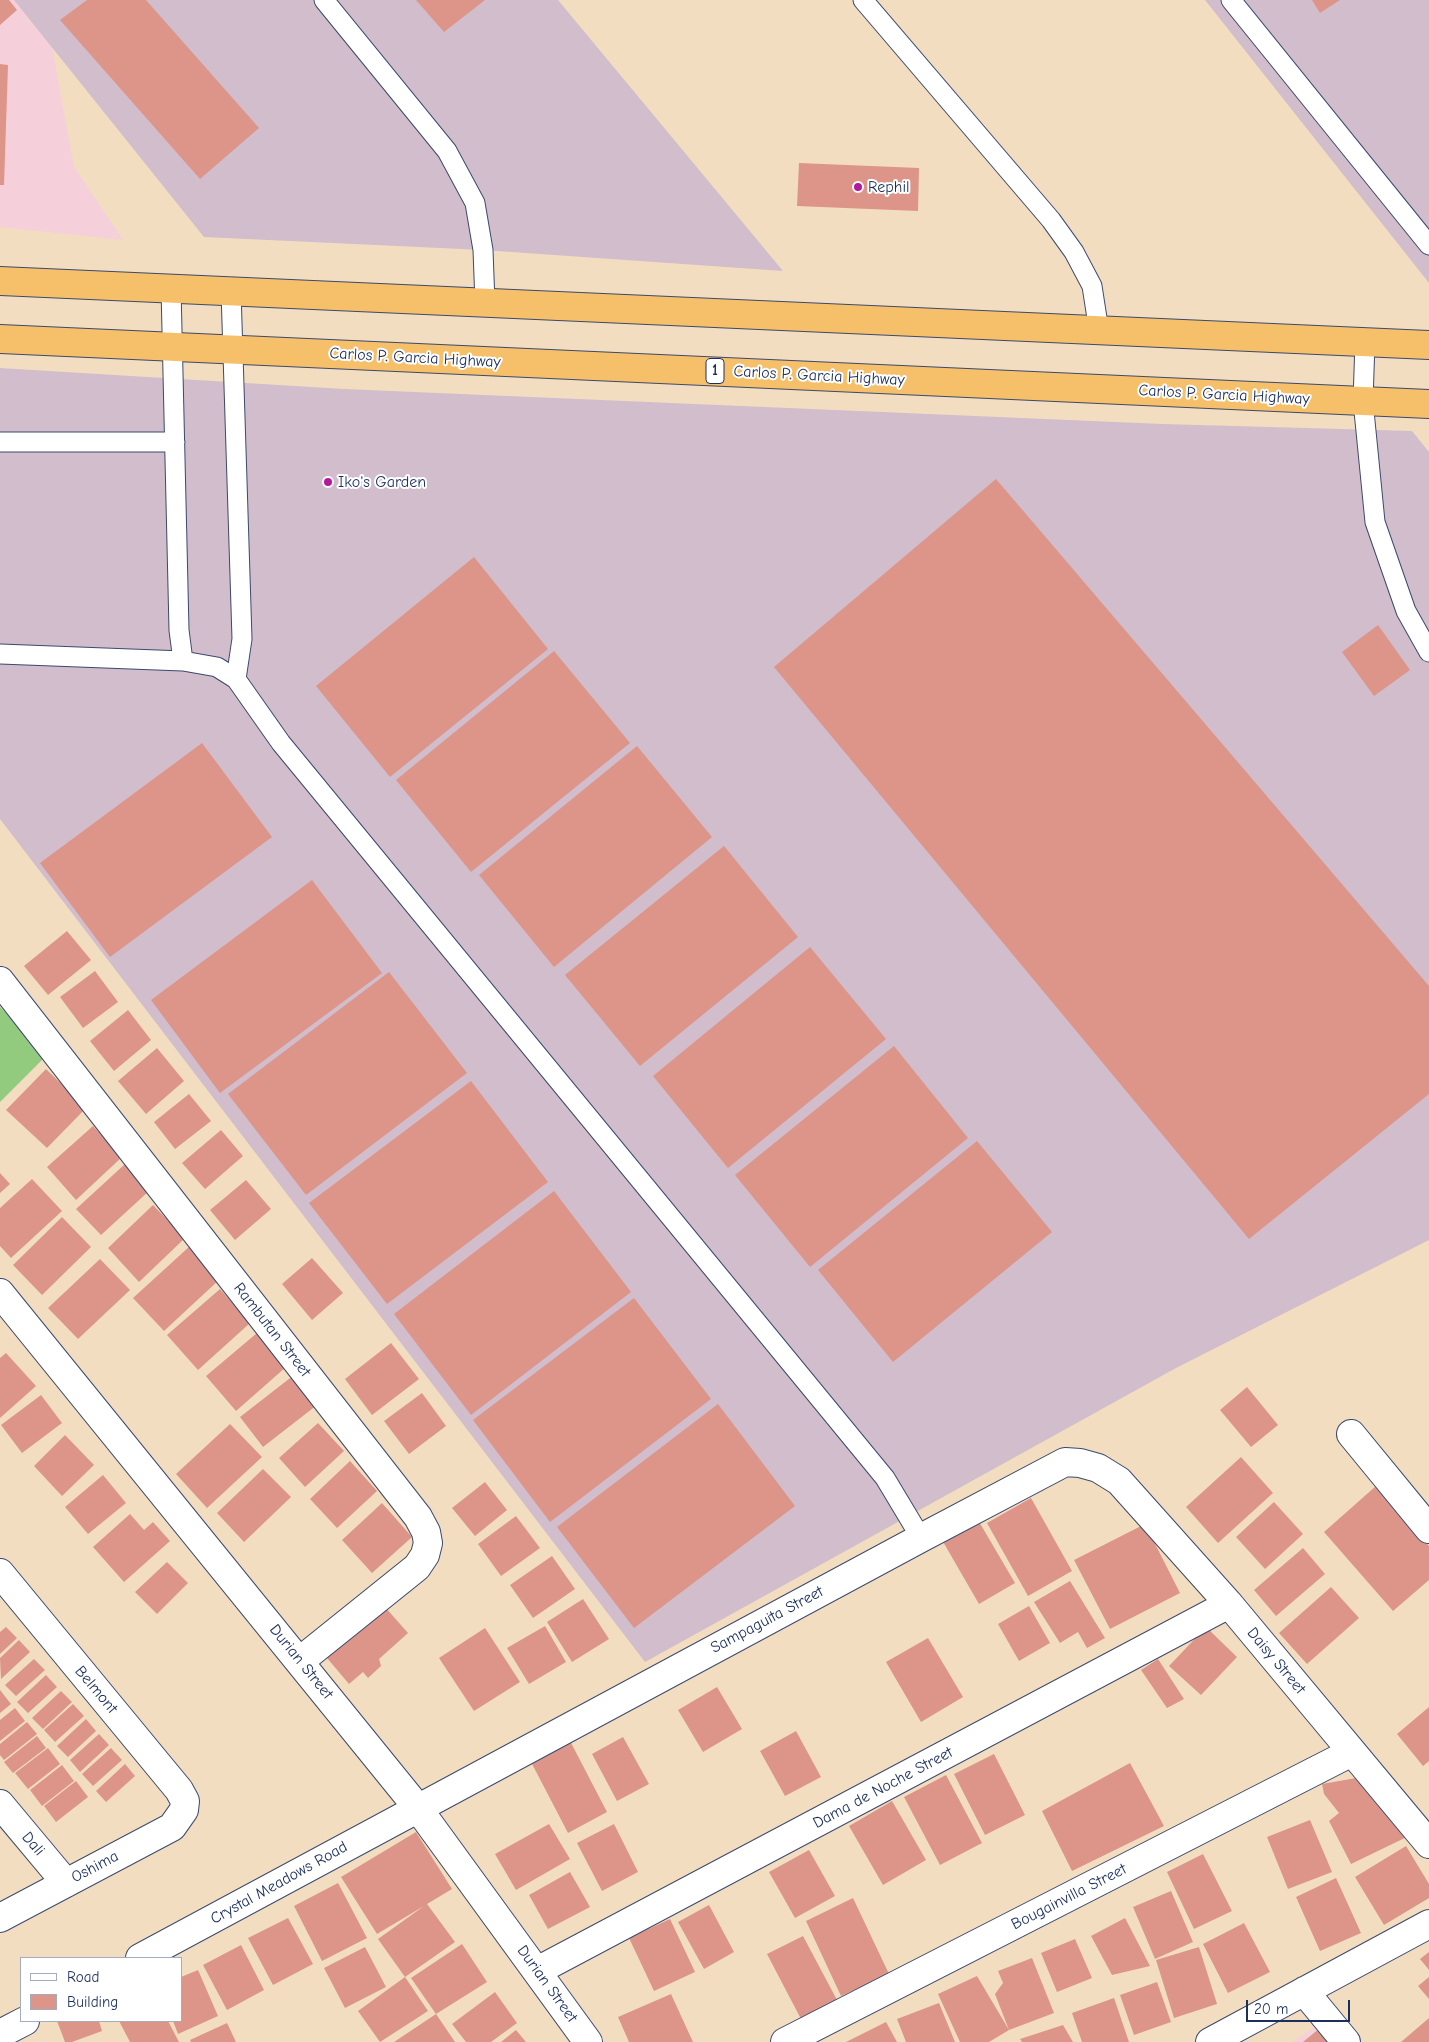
<!DOCTYPE html>
<style>
body{margin:0}
#map{position:relative;width:1429px;height:2042px;overflow:hidden;background:#f3ddc0;font-family:"Comic Neue",sans-serif}
canvas{display:block}
.legend{position:absolute;left:20px;top:1957px;width:162px;height:65px;box-sizing:border-box;background:#fff;border:1px solid #a4acbf;margin:0;padding:6px 9px;list-style:none;font-size:15px;color:#1b2f5e}
.legend li{display:flex;align-items:center;gap:10px;height:25px}
.legend b{width:25px;border:1px solid #a4acbf}
.scale{position:absolute;left:1246px;top:2000px;width:104px;height:22px;box-sizing:border-box;border:2px solid #1b2f5e;border-top:0;padding-left:6px;font-size:15px;line-height:18px;white-space:nowrap;color:#1b2f5e;-webkit-text-stroke:4px #fff;paint-order:stroke}
</style>
<div id="map">
<canvas width="1429" height="2042"></canvas>
<ul class="legend">
<li><b style="height:6px;background:#fff"></b>Road</li>
<li><b style="height:14px;background:#dd9589"></b>Building</li>
</ul>
<div class="scale">20 m</div>
</div>
<script>
const g = document.querySelector('canvas').getContext('2d');
g.lineJoin = 'round';
function paint(path, color) {
  g.fillStyle = color;
  g.fill(path, 'evenodd');
}
function toPath(rows) {
  const path = new Path2D();
  for (const r of rows) {
    path.moveTo(r[0], r[1]);
    for (let i = 2; i < r.length; i += 2) path.lineTo(r[i], r[i + 1]);
  }
  return path;
}
function trace(path, color, width, dash) {
  g.strokeStyle = color;
  g.lineWidth = width;
  g.lineCap = dash ? 'butt' : 'round';
  g.setLineDash(dash || []);
  g.stroke(path);
}
function label(font, color, halo, rows, align = 'center') {
  g.font = font + ' "Comic Neue",sans-serif';
  g.lineWidth = 4;
  g.setLineDash([]);
  g.textBaseline = 'middle';
  g.strokeStyle = halo;
  g.fillStyle = color;
  for (const [text, x, y, turn = 0] of rows) {
    g.save();
    g.translate(x, y);
    g.rotate((+turn || 0) * Math.PI / 180);
    g.textAlign = isNaN(turn) ? turn : align;
    if (halo) g.strokeText(text, 0, 0);
    g.fillText(text, 0, 0);
    g.restore();
  }
}
paint(toPath([
 [0,0,14,0,52,47,74,167,123,240,0,227],
 [1321,2023,1336,2042,1292,2042]
]), '#f5cfda');
paint(toPath([
 [14,0,558,0,783,271,483,250,204,237],
 [1205,0,1429,0,1429,283],
 [0,368,344,389,1162,424,1412,431,1429,452,1429,1240,1176,1368,645,1662,0,819]
]), '#d1bdcb');
paint(toPath([
 [0,1007,48,1054,0,1102]
]), '#93cb7e');
paint(toPath([
 [0,0,9,0,17,10,0,25],
 [87,0,146,0,259,128,200,179,60,20],
 [416,0,485,0,444,32],
 [1312,0,1340,0,1320,13],
 [0,64,8,65,4,185,0,185],
 [799,163,919,168,918,211,797,206],
 [996,479,1429,986,1429,1094,1249,1239,774,667],
 [474,557,548,649,390,777,316,686],
 [1378,625,1410,670,1374,696,1342,652],
 [554,651,630,743,471,872,396,780],
 [202,743,272,837,110,957,40,863],
 [637,746,712,837,554,967,479,875],
 [724,846,798,937,640,1066,565,975],
 [312,880,382,973,220,1093,151,1000],
 [67,931,91,960,48,995,24,966],
 [810,947,886,1039,728,1168,653,1076],
 [95,971,118,1002,83,1028,60,997],
 [389,972,467,1073,306,1195,228,1094],
 [128,1010,151,1040,114,1071,90,1041],
 [894,1046,968,1138,810,1267,735,1175],
 [157,1048,184,1081,146,1114,118,1081],
 [46,1069,86,1108,47,1148,6,1110],
 [471,1081,548,1182,387,1304,309,1203],
 [189,1094,211,1121,175,1149,154,1122],
 [93,1126,122,1157,76,1200,47,1167],
 [221,1130,243,1156,205,1189,182,1163],
 [977,1141,1052,1232,893,1362,818,1270],
 [125,1164,149,1191,101,1235,76,1209],
 [0,1173,10,1184,0,1193],
 [32,1179,62,1211,11,1258,0,1246,0,1208],
 [246,1180,271,1209,235,1240,210,1210],
 [554,1191,631,1292,471,1415,394,1314],
 [153,1205,185,1238,139,1282,108,1248],
 [62,1217,91,1247,42,1295,13,1265],
 [190,1246,220,1279,164,1331,133,1298],
 [312,1258,343,1293,312,1320,282,1284],
 [100,1259,130,1290,78,1339,48,1308],
 [220,1289,250,1323,198,1370,167,1335],
 [634,1298,711,1399,550,1522,473,1420],
 [257,1333,286,1367,236,1411,206,1376],
 [391,1343,419,1379,372,1415,345,1379],
 [6,1353,36,1386,0,1418,0,1358],
 [294,1375,317,1405,263,1447,240,1417],
 [1247,1387,1278,1425,1251,1447,1220,1410],
 [422,1393,446,1426,409,1454,384,1421],
 [41,1395,62,1423,22,1453,1,1425],
 [718,1404,795,1506,634,1628,557,1527],
 [318,1423,344,1451,305,1487,279,1458],
 [230,1424,262,1457,207,1508,176,1474],
 [65,1435,94,1465,62,1496,34,1466],
 [1241,1457,1273,1493,1218,1543,1186,1507],
 [350,1461,377,1491,337,1528,310,1499],
 [263,1469,291,1497,244,1542,217,1513],
 [103,1475,126,1503,88,1534,65,1507],
 [485,1482,507,1510,475,1536,452,1508],
 [1376,1486,1429,1546,1429,1580,1393,1611,1324,1532],
 [1031,1498,1072,1571,1028,1596,987,1523],
 [1274,1502,1303,1534,1265,1569,1236,1537],
 [382,1503,412,1537,372,1573,342,1540],
 [130,1514,144,1530,153,1522,170,1541,124,1582,93,1547],
 [516,1516,540,1548,501,1576,478,1544],
 [978,1520,1015,1583,979,1604,942,1540],
 [1145,1524,1180,1593,1110,1629,1074,1560],
 [1303,1548,1325,1574,1276,1616,1254,1590],
 [552,1556,575,1589,533,1618,510,1585],
 [167,1562,188,1583,157,1614,135,1592],
 [1070,1581,1105,1638,1087,1648,1078,1632,1060,1643,1034,1602],
 [1331,1587,1359,1618,1307,1664,1279,1633],
 [583,1599,609,1639,572,1662,547,1622],
 [1029,1606,1050,1643,1019,1661,998,1624],
 [385,1607,408,1633,379,1659,381,1666,368,1678,363,1672,349,1684,327,1658],
 [545,1626,566,1662,529,1684,507,1648],
 [6,1627,17,1638,0,1654,0,1632],
 [1206,1627,1237,1657,1201,1695,1169,1666],
 [485,1628,520,1682,474,1711,439,1658],
 [928,1638,963,1697,921,1722,886,1662],
 [19,1640,30,1652,1,1679,0,1658],
 [34,1659,45,1670,16,1696,5,1685],
 [1158,1659,1184,1699,1167,1708,1141,1670],
 [46,1675,57,1687,28,1713,17,1702],
 [717,1687,742,1729,703,1752,678,1710],
 [0,1690,11,1704,0,1713],
 [61,1691,72,1702,43,1729,32,1718],
 [73,1704,84,1716,55,1742,44,1730],
 [1429,1707,1429,1761,1423,1766,1397,1734],
 [15,1708,25,1721,0,1741,0,1720],
 [86,1719,96,1731,68,1757,57,1746],
 [27,1722,37,1734,4,1760,0,1755,0,1744],
 [796,1731,821,1777,785,1796,760,1751],
 [99,1734,109,1745,80,1772,70,1760],
 [37,1736,46,1748,13,1773,4,1762],
 [623,1737,649,1784,617,1801,592,1754],
 [569,1739,607,1812,568,1833,530,1760],
 [48,1748,60,1764,28,1789,15,1773],
 [111,1748,122,1760,93,1786,82,1774],
 [994,1754,1025,1815,985,1835,954,1774],
 [1130,1763,1164,1826,1072,1871,1042,1811],
 [125,1764,135,1776,106,1802,96,1791],
 [62,1765,74,1781,42,1806,30,1790],
 [946,1775,982,1843,940,1865,904,1797],
 [1356,1778,1413,1834,1351,1864,1329,1821,1339,1813,1324,1794,1322,1784],
 [76,1781,88,1797,56,1822,44,1806],
 [892,1801,926,1860,883,1885,849,1826],
 [1310,1820,1332,1872,1288,1889,1267,1837],
 [549,1824,570,1859,516,1890,495,1854],
 [614,1824,638,1872,602,1891,577,1843],
 [416,1832,452,1889,427,1904,455,1942,405,1977,378,1939,424,1906,377,1934,341,1877],
 [1406,1846,1429,1884,1429,1898,1384,1925,1355,1877],
 [809,1850,835,1896,795,1918,769,1872],
 [1203,1854,1232,1911,1194,1929,1167,1872],
 [570,1872,590,1907,548,1929,529,1895],
 [1336,1878,1361,1933,1320,1951,1296,1897],
 [338,1883,367,1938,322,1961,294,1906],
 [1171,1891,1193,1942,1155,1959,1133,1907],
 [853,1898,889,1974,841,1996,806,1921],
 [709,1905,734,1952,704,1969,678,1922],
 [288,1918,313,1964,273,1985,248,1938],
 [1125,1918,1150,1966,1112,1975,1091,1936],
 [670,1919,695,1972,654,1991,629,1938],
 [1244,1923,1270,1972,1228,1993,1203,1944],
 [803,1936,837,2000,801,2019,767,1954],
 [1075,1939,1092,1978,1057,1992,1041,1953],
 [462,1944,487,1982,436,2014,411,1978],
 [241,1945,264,1990,227,2010,203,1965],
 [365,1947,386,1987,345,2008,324,1968],
 [1199,1947,1217,2004,1174,2018,1156,1960],
 [1429,1952,1429,1970,1420,1959],
 [1032,1958,1054,2013,1009,2030,995,1994,1003,1983,998,1971],
 [198,1970,218,2016,178,2034,173,2021,181,2021,181,1977],
 [977,1976,1009,2030,989,2042,960,2042,938,1994],
 [405,1977,428,2011,380,2042,358,2011],
 [1429,1977,1429,1999,1418,1986],
 [1157,1982,1171,2022,1134,2035,1120,1995],
 [495,1992,517,2023,491,2042,466,2042,452,2024],
 [671,1994,693,2042,629,2042,618,2017],
 [1114,1998,1129,2042,1082,2042,1072,2013],
 [939,2003,955,2042,906,2042,897,2019],
 [436,2014,455,2042,394,2042],
 [1429,2018,1429,2042,1401,2042],
 [57,2021,99,2021,102,2031,72,2042,65,2042],
 [119,2021,168,2021,179,2042,130,2042],
 [886,2022,897,2042,846,2042],
 [227,2023,236,2042,191,2042,190,2040],
 [1063,2025,1073,2042,1022,2042,1020,2039],
 [1320,2028,1332,2042,1303,2042],
 [516,2030,526,2042,501,2042]
]), '#dd9589');
const lane = toPath([
 [324,0,447,151,475,203,483,250,485,303],
 [863,0,1051,220,1074,252,1092,286,1099,331],
 [1231,0,1429,245],
 [171,288,179,630,183,661,217,667,236,679,281,743,885,1478,921,1538],
 [231,291,242,639,236,679],
 [1365,342,1363,401,1375,522,1406,611,1429,652],
 [0,442,175,442],
 [0,654,183,661]
]);
const street = toPath([
 [0,981,418,1517,426,1532,428,1543,425,1555,417,1567,300,1661],
 [0,1293,417,1807,588,2042],
 [1351,1434,1429,1529],
 [0,1573,179,1790,185,1801,184,1810,172,1827,0,1918],
 [0,1804,66,1883],
 [140,1958,921,1538,1065,1462,1080,1463,1098,1468,1119,1481,1229,1604,1429,1844],
 [537,1971,1229,1604],
 [1304,1991,1346,2042],
 [0,2034,25,2021],
 [785,2042,1352,1752],
 [1210,2042,1429,1924]
]);
const highway = toPath([
 [0,281,1429,345],
 [0,339,1429,404]
]);
trace(lane, '#3b496d', 21);
trace(street, '#3b496d', 30);
trace(highway, '#3b496d', 30);
trace(lane, '#fff', 19);
trace(street, '#fff', 28);
trace(highway, '#f6c06b', 28);
for (const [x, y, r, color] of [
 [858,187,5,"#b5179e"],
 [328,482,5,"#b5179e"]
]) {
  const dot = new Path2D();
  dot.arc(x, y, r, 0, 2 * Math.PI);
  g.fillStyle = color;
  g.fill(dot);
  trace(dot, '#fff', 2);
}
for (const [x, y, w] of [
 [715,371,18]
]) {
  const box = new Path2D();
  box.roundRect(x - w / 2, y - 12.5, w, 25, 4);
  g.fillStyle = '#fff';
  g.fill(box);
  trace(box, '#1b2f5e', 1);
}
label('bold 15px', '#1b2f5e', null, [
 ["1",715,371]
]);
label('16px', '#1b2f5e', '#fff', [
 ["Rephil",868,187],
 ["Iko's Garden",338,482]
], 'left');
label('16px', '#1b2f5e', '#fff', [
 ["Carlos P. Garcia Highway",415,358,3],
 ["Carlos P. Garcia Highway",819,376,3],
 ["Carlos P. Garcia Highway",1224,395,3],
 ["Rambutan Street",272,1330,52],
 ["Sampaguita Street",767,1620,-28],
 ["Daisy Street",1276,1661,50],
 ["Durian Street",301,1662,51],
 ["Belmont",96,1690,50],
 ["Dama de Noche Street",883,1788,-28],
 ["Dali",33,1844,50],
 ["Oshima",95,1867,-28],
 ["Crystal Meadows Road",279,1883,-29],
 ["Bougainvilla Street",1069,1897,-27],
 ["Durian Street",547,1984,54]
]);
</script>
